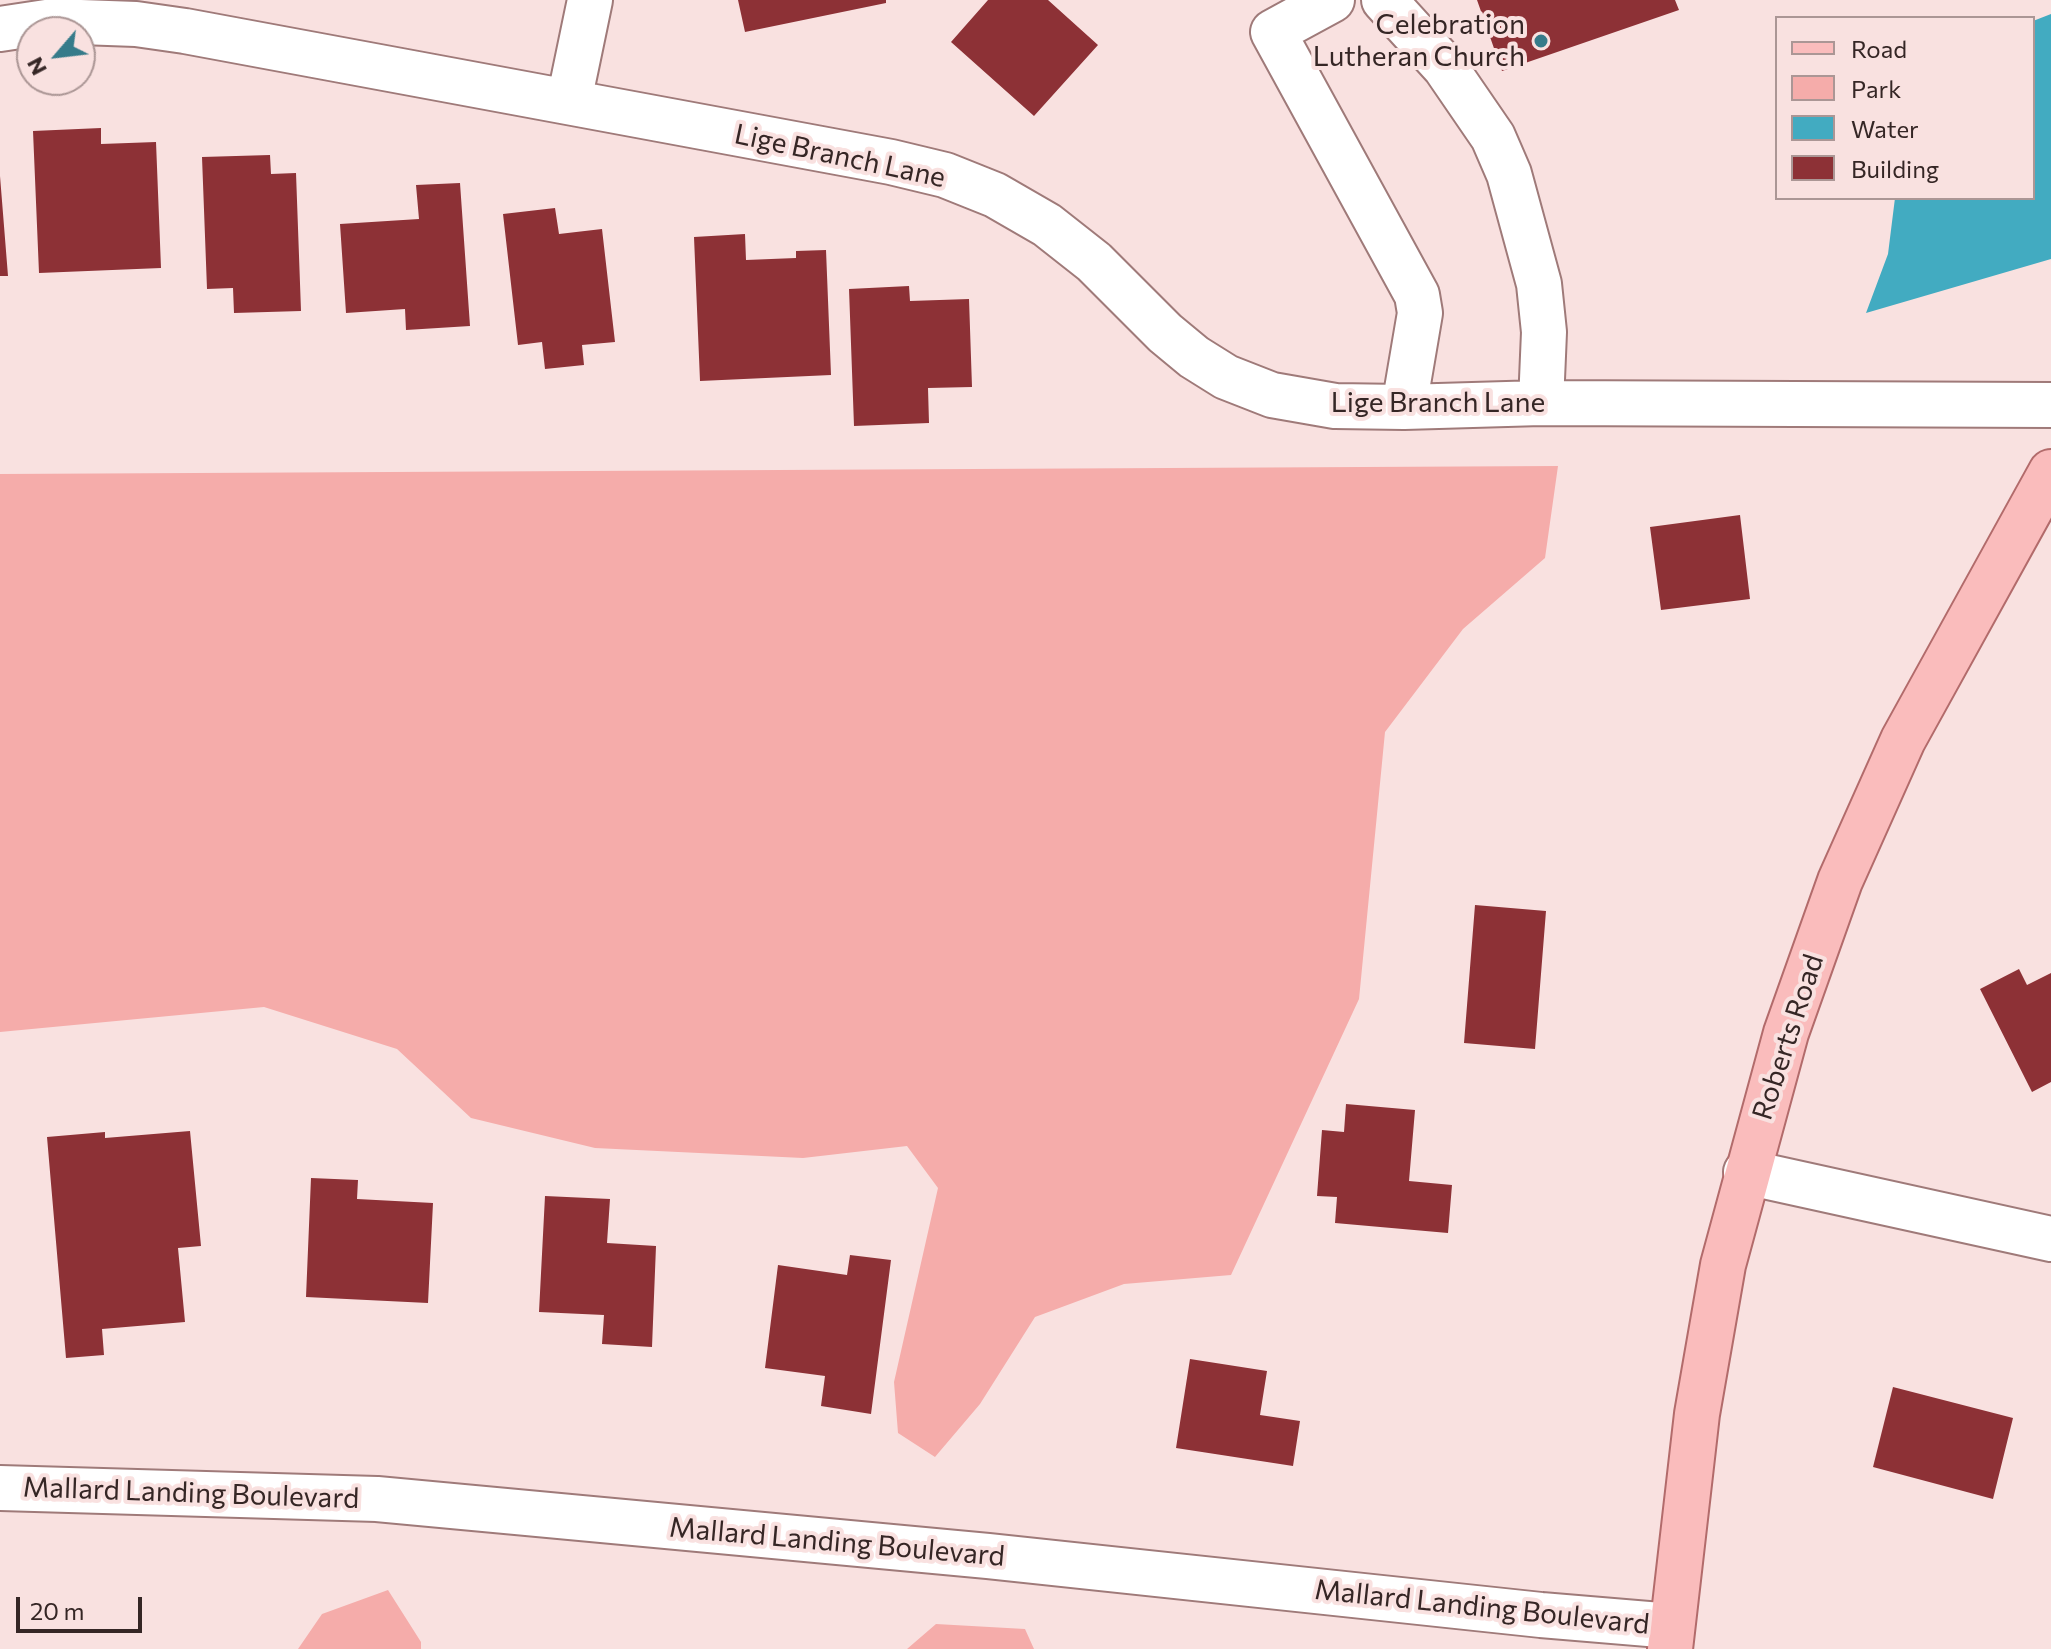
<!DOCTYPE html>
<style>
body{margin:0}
#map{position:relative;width:2051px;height:1649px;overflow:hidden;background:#f9e1e0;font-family:Commissioner,sans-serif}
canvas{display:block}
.legend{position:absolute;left:1775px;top:16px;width:260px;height:184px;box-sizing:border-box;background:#f9e1e0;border:2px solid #ab9695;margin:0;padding:10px 14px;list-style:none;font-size:24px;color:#352625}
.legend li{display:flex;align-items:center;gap:16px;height:40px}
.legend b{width:40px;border:2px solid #ab9695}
.north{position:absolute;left:16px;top:16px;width:80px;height:80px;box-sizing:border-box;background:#f9e1e0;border:2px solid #ab9695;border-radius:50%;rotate:242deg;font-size:22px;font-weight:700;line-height:32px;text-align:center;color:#352625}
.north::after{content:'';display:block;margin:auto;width:28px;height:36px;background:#367b8a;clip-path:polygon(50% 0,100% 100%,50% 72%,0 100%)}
.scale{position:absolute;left:16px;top:1597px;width:126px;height:36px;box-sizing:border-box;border:4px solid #352625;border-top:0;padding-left:10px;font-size:24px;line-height:28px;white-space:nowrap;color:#352625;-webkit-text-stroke:6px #f9e1e0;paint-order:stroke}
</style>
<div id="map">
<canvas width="2051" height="1649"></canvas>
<ul class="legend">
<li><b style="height:10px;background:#fabcbc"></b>Road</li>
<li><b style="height:22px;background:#f5acaa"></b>Park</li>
<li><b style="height:22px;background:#42abc1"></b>Water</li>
<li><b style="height:22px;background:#8d3136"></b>Building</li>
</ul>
<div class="north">N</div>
<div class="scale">20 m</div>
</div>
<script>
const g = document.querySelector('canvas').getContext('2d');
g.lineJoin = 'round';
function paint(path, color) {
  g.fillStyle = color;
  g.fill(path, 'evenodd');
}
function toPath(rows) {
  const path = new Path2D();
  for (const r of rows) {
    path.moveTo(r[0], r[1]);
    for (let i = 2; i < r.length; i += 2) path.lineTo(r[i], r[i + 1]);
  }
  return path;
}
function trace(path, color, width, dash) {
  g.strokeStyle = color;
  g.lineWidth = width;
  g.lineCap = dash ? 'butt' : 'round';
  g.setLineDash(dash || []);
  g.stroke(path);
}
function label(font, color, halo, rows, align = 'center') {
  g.font = font + ' Commissioner,sans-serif';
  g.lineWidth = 8;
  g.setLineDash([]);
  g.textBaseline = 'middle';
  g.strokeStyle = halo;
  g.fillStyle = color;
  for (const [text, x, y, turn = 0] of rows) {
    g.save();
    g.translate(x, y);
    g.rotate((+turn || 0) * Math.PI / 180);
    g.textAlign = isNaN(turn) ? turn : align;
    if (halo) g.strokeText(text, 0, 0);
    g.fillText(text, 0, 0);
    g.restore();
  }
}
paint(toPath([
 [1558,466,1545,558,1463,629,1385,732,1359,999,1231,1275,1124,1284,1035,1317,980,1404,935,1457,898,1433,894,1382,938,1188,907,1146,803,1158,595,1148,471,1118,397,1049,264,1007,0,1032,0,474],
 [388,1590,421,1642,421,1649,298,1649,322,1614],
 [936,1624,1025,1629,1034,1649,907,1649]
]), '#f5acaa');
paint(toPath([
 [2051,14,2051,259,1866,313,1888,254,1895,198,2033,198,2033,21]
]), '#42abc1');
paint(toPath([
 [738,0,886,0,886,3,745,32],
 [988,0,1048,0,1098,45,1034,116,951,42],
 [1477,0,1675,0,1679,10,1502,71],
 [101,128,101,144,156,142,161,268,39,273,33,131],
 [270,155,271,174,296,173,301,311,234,313,233,288,207,289,202,157],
 [0,176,8,276,0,276],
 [460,183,470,326,406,330,405,309,346,313,340,224,419,219,416,185],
 [555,208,559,234,602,229,615,342,582,345,584,365,545,369,542,342,518,345,503,214],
 [745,234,746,260,796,258,796,251,826,250,831,375,700,381,694,237],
 [909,286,910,301,969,299,972,387,928,388,929,423,854,426,849,289],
 [1740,515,1750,599,1661,610,1650,527],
 [1475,905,1546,911,1535,1049,1464,1043],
 [2019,969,2027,985,2051,973,2051,1082,2032,1092,1980,989],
 [1346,1104,1415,1110,1409,1181,1452,1185,1448,1233,1335,1223,1337,1197,1317,1196,1322,1130,1344,1132],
 [190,1131,201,1246,178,1248,185,1322,102,1329,104,1355,66,1358,47,1137,105,1132,105,1138],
 [311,1178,358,1180,357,1199,433,1203,428,1303,306,1297],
 [545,1196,610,1199,607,1243,656,1246,652,1347,602,1344,604,1315,539,1312],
 [850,1255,891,1260,871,1414,821,1406,825,1376,765,1368,778,1265,847,1275],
 [1190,1359,1267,1371,1260,1415,1300,1421,1293,1466,1176,1448],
 [1893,1387,2013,1418,1993,1499,1873,1467]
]), '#8d3136');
const minor = toPath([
 [1332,0,1273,32,1417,295,1420,313,1404,407],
 [1384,0,1445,67,1493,137,1509,174,1539,284,1544,332,1541,403],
 [0,29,53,21,136,24,185,31,891,162,945,175,995,195,1047,225,1094,262,1165,333,1194,357,1226,377,1272,395,1335,406,1404,407,1541,403,2051,405],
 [569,101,590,0],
 [1746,1172,2051,1239],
 [0,1488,377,1499,988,1556,1541,1615,1672,1626]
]);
const major = toPath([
 [1670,1649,1697,1414,1723,1265,1786,1033,1840,881,1903,740,2051,472]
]);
trace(minor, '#9f7a79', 48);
trace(major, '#b26b6b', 48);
trace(minor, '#fff', 44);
trace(major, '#fabcbc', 44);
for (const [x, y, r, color] of [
 [1541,41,8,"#367b8a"]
]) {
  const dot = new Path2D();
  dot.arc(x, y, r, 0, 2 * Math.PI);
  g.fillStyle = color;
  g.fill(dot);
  trace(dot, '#f9e1e0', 3);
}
label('28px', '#352625', '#f9e1e0', [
 ["Celebration",1525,25],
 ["Lutheran Church",1525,57]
], 'right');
label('28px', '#352625', '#f9e1e0', [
 ["Lige Branch Lane",840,156,12],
 ["Lige Branch Lane",1438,403],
 ["Roberts Road",1788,1037,-72],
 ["Mallard Landing Boulevard",191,1493,2],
 ["Mallard Landing Boulevard",837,1542,5],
 ["Mallard Landing Boulevard",1482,1607,6]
]);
</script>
